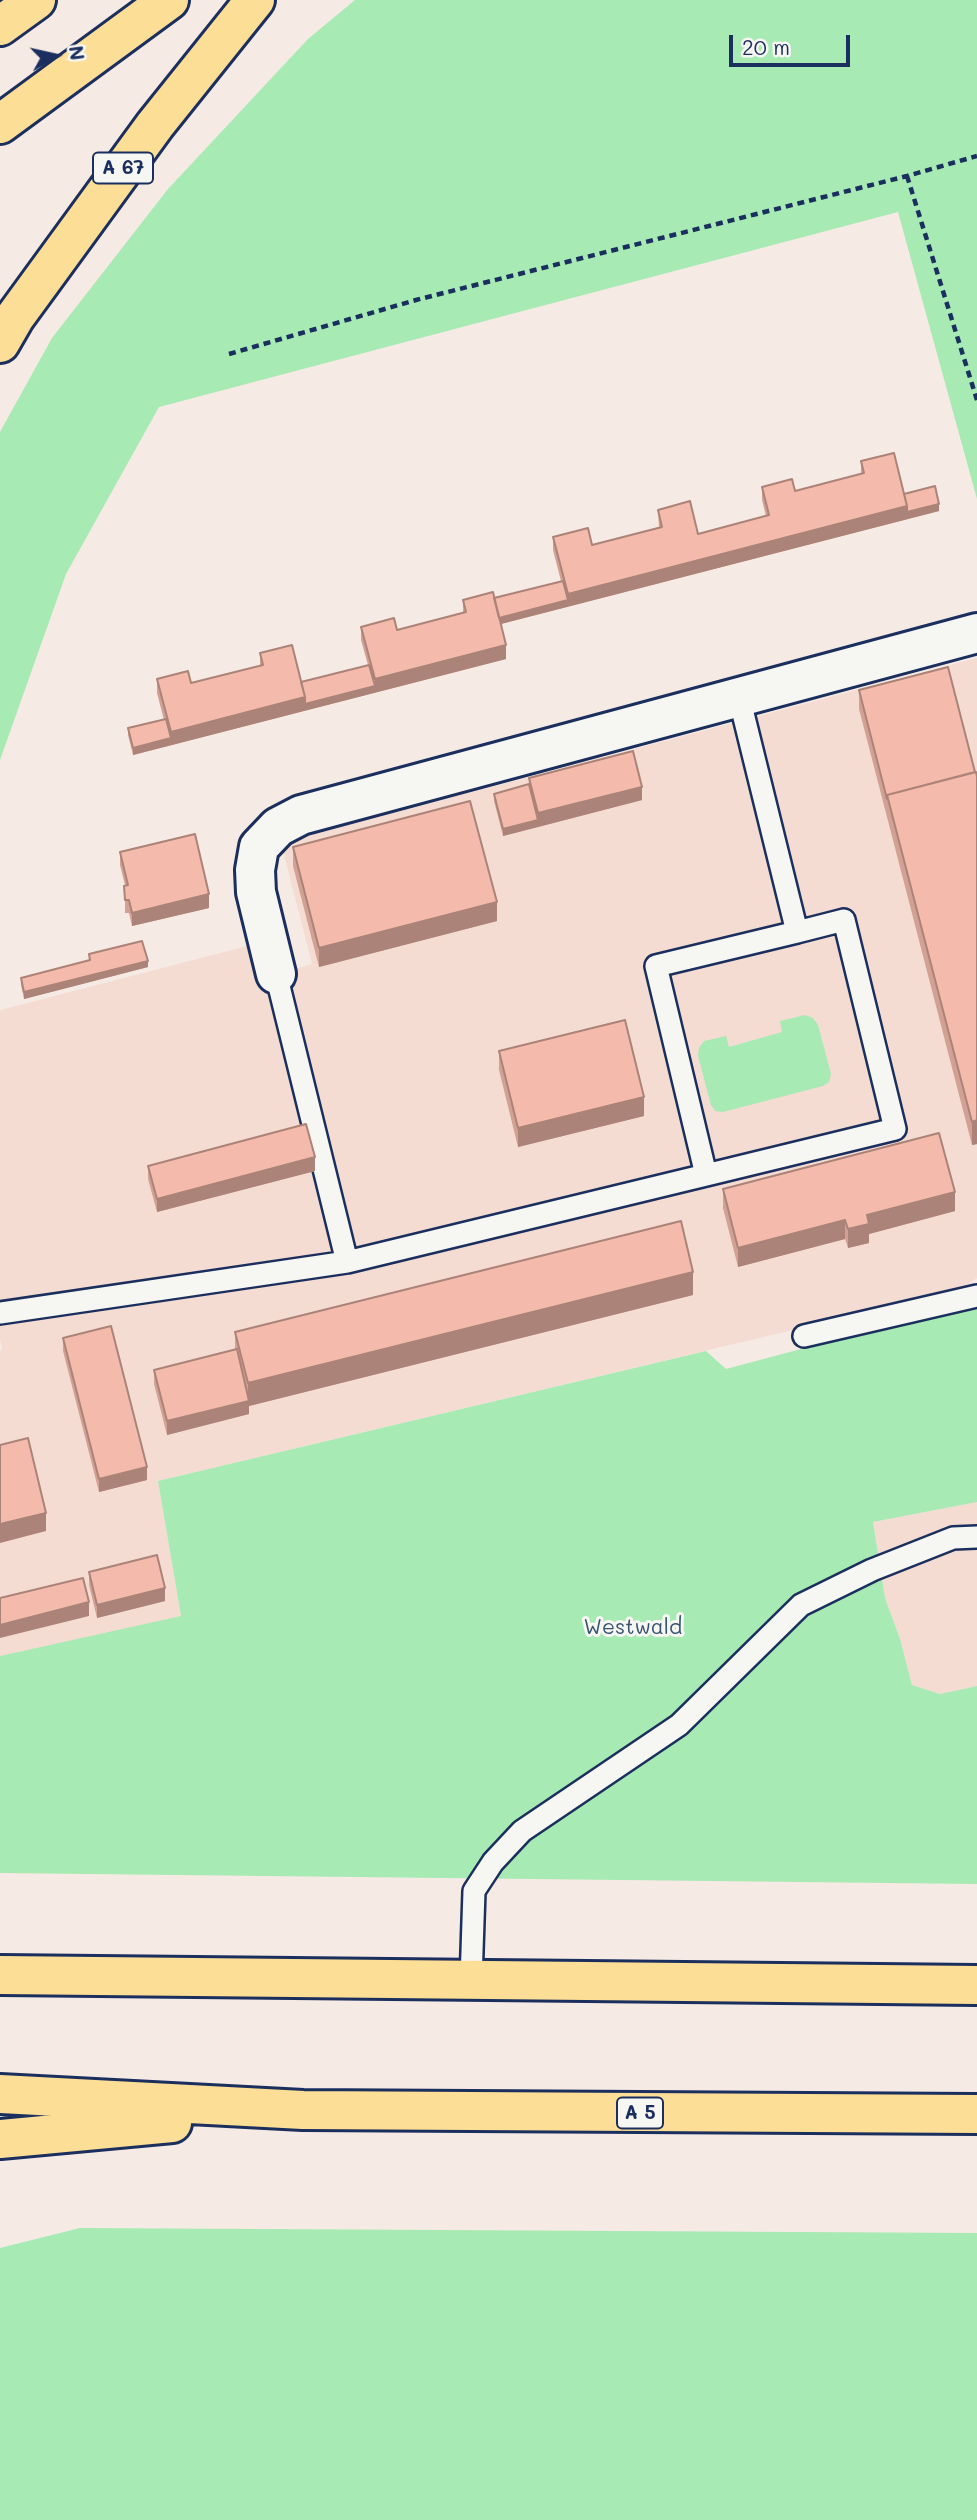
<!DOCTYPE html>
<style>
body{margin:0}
#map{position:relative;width:977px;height:2520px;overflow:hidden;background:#f6eae4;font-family:Mali,sans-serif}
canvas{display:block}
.north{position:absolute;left:21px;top:21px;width:70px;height:70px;-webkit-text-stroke:5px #f6f6f2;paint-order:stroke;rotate:82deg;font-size:19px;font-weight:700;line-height:28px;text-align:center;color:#1b2f5e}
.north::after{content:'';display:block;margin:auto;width:24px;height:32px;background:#1b2f5e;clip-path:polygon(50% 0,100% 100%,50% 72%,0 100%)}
.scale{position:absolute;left:729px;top:35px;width:121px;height:32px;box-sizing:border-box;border:4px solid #1b2f5e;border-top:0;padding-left:9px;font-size:21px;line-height:24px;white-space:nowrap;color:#1b2f5e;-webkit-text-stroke:5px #f6f6f2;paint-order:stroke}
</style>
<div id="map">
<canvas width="977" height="2520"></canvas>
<div class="north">N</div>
<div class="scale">20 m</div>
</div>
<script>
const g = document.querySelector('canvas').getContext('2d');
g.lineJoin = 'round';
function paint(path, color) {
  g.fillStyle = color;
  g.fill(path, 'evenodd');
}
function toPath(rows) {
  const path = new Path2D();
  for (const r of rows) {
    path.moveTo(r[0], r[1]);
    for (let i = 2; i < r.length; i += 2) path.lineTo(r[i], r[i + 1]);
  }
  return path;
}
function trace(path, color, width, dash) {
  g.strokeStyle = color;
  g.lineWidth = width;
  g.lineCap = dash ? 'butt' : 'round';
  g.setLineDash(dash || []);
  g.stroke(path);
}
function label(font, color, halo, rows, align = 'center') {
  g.font = font + ' Mali,sans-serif';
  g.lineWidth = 6;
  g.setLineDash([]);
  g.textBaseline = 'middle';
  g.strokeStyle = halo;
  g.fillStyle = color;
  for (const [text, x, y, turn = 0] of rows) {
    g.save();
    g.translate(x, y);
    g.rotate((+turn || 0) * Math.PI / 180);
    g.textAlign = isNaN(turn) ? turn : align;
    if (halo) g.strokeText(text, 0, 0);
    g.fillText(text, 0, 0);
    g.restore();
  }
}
paint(toPath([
 [977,658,977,1278,957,1291,158,1481,181,1617,0,1656,0,1351,2,1349,0,1339,0,1010,251,945,276,974,312,964,281,843],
 [977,1502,977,1686,940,1694,912,1685,900,1639,885,1598,873,1522]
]), '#f5dcd3');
paint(toPath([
 [355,0,977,0,977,499,898,212,159,407,66,574,0,760,0,432,52,338,168,189,308,39],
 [805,1015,813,1018,818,1025,831,1074,829,1082,823,1086,723,1112,715,1111,711,1105,698,1056,699,1048,704,1041,726,1036,729,1047,782,1032,780,1021],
 [973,1308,977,1309,977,1502,873,1522,885,1598,900,1639,912,1685,940,1694,977,1686,977,1884,0,1873,0,1656,181,1616,158,1481,706,1351,726,1369,880,1328],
 [80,2228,977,2233,977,2520,0,2520,0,2248]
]), '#a7eab4');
const service = toPath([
 [276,974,347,1262],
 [706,1175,895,1129,844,920,797,932],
 [0,1313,347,1262,706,1175,656,966,797,932,739,697],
 [804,1336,977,1296],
 [471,1981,474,1891,493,1862,522,1831,679,1725,801,1605,872,1570,953,1538,977,1537]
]);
const minor = toPath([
 [276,974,256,892,255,870,259,847,278,827,301,815,977,633]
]);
const motorway = toPath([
 [0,26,36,0],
 [0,124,169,0],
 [0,343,15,317,155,125,255,0],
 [0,1975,977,1985],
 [0,2094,303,2110,977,2114],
 [0,2139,172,2123]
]);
trace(service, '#1b2f5e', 26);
trace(minor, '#1b2f5e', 44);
trace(motorway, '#1b2f5e', 44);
trace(toPath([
 [907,176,977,400],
 [229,354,416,300,907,176,977,156]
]), '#1b2f5e', 4.5, [7, 5]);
trace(service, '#f6f6f2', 21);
trace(minor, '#f6f6f2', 38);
trace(motorway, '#fdde96', 38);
paint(toPath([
 [861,461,904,494,939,511,501,624,506,659,133,755,128,735,128,728,164,720,157,693,157,679,191,683,260,666,260,653,301,682,368,665,361,640,361,627,397,630,463,613,463,600,494,598,561,581,553,550,553,537,592,545,659,528,658,510,698,534,766,516,762,500,762,487,795,491,861,474],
 [859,690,975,772,977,776,977,1144,972,1145,859,709],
 [529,778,642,800,503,836,494,801,494,794,529,784],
 [293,847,497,921,319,967,293,866],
 [120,852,209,908,132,926,129,913,125,913,125,885,120,865],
 [89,954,148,967,24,999,21,985,21,978,89,961],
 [499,1051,644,1116,518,1147,499,1070],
 [148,1166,315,1171,157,1212,148,1179],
 [723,1189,955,1211,869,1234,869,1243,848,1248,845,1239,738,1267,723,1208],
 [693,1295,249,1406,249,1414,167,1435,154,1384,154,1370,235,1350,235,1332],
 [63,1338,147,1480,99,1492,63,1351],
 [89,1572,165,1601,97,1618,89,1585]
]), '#d2a194');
paint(toPath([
 [939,504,939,511,497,625,497,618,568,600,568,594,907,506],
 [506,645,506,659,133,755,133,748,171,738,171,732,305,697,375,686,375,679],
 [642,787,642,800,538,827,538,813],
 [538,820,538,827,503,836,503,829],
 [209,894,209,908,132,926,132,913],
 [497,902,497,921,319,967,319,948],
 [148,961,148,967,24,999,24,992],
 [644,1097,644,1116,518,1147,518,1128],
 [977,1120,977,1144,972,1145,972,1122],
 [315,1157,315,1171,157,1212,157,1199],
 [955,1192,955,1211,869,1234,869,1243,848,1248,848,1229,867,1215],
 [845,1220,845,1239,738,1267,738,1248],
 [693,1272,693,1295,249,1406,249,1414,167,1435,167,1421,248,1401,248,1383],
 [147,1467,147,1480,99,1492,99,1479],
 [46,1513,46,1531,0,1543,0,1524],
 [165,1588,165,1601,97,1618,97,1605],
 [89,1602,89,1616,0,1638,0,1625]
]), '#ab8378');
const building = toPath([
 [894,453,907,506,568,594,553,537,588,528,592,545,662,527,658,510,690,501,698,534,769,515,762,487,792,479,795,491,864,473,861,461,894,453],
 [935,486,939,504,907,512,907,506,904,494,935,486],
 [563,581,568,600,499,618,494,598,563,581],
 [493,592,506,645,375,679,361,627,394,618,397,630,466,612,463,600,493,592],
 [292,645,305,697,171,732,157,679,188,671,191,683,263,665,260,653,292,645],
 [369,665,375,686,305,704,305,697,301,682,369,665],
 [948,667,975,772,887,795,887,799,859,690,948,667],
 [166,719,171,738,133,748,128,728,166,719],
 [633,751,642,787,538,813,529,778,633,751],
 [976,772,977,776,977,1120,972,1122,887,795,976,772],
 [529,784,538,820,503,829,494,794,529,784],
 [470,801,497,902,319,948,293,847,470,801],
 [195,834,209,894,132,913,129,900,125,900,124,886,128,885,120,852,195,834],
 [142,941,148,961,24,992,21,978,90,960,89,954,142,941],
 [625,1020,644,1097,518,1128,499,1051,625,1020],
 [306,1124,315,1157,157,1199,148,1166,306,1124],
 [939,1133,955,1192,867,1215,869,1224,848,1229,845,1220,738,1248,723,1189,939,1133],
 [681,1221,693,1272,248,1383,235,1332,681,1221],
 [111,1326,147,1467,99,1479,63,1338,111,1326],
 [237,1349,249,1401,167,1421,154,1370,237,1349],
 [28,1438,46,1513,0,1524,0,1445,28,1438],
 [157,1555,165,1588,97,1605,89,1572,157,1555],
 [83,1578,89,1602,0,1625,0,1598,83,1578]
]);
paint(building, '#f4bbac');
trace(building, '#ab8378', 2);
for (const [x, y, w] of [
 [123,168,60],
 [640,2113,46]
]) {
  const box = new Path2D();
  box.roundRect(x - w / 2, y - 15.5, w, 31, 5);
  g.fillStyle = '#f6f6f2';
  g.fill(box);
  trace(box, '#1b2f5e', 2);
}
label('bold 19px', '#1b2f5e', null, [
 ["A 67",123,168],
 ["A 5",640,2113]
]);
label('21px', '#37546f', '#f6f6f2', [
 ["Westwald",633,1628]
]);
</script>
